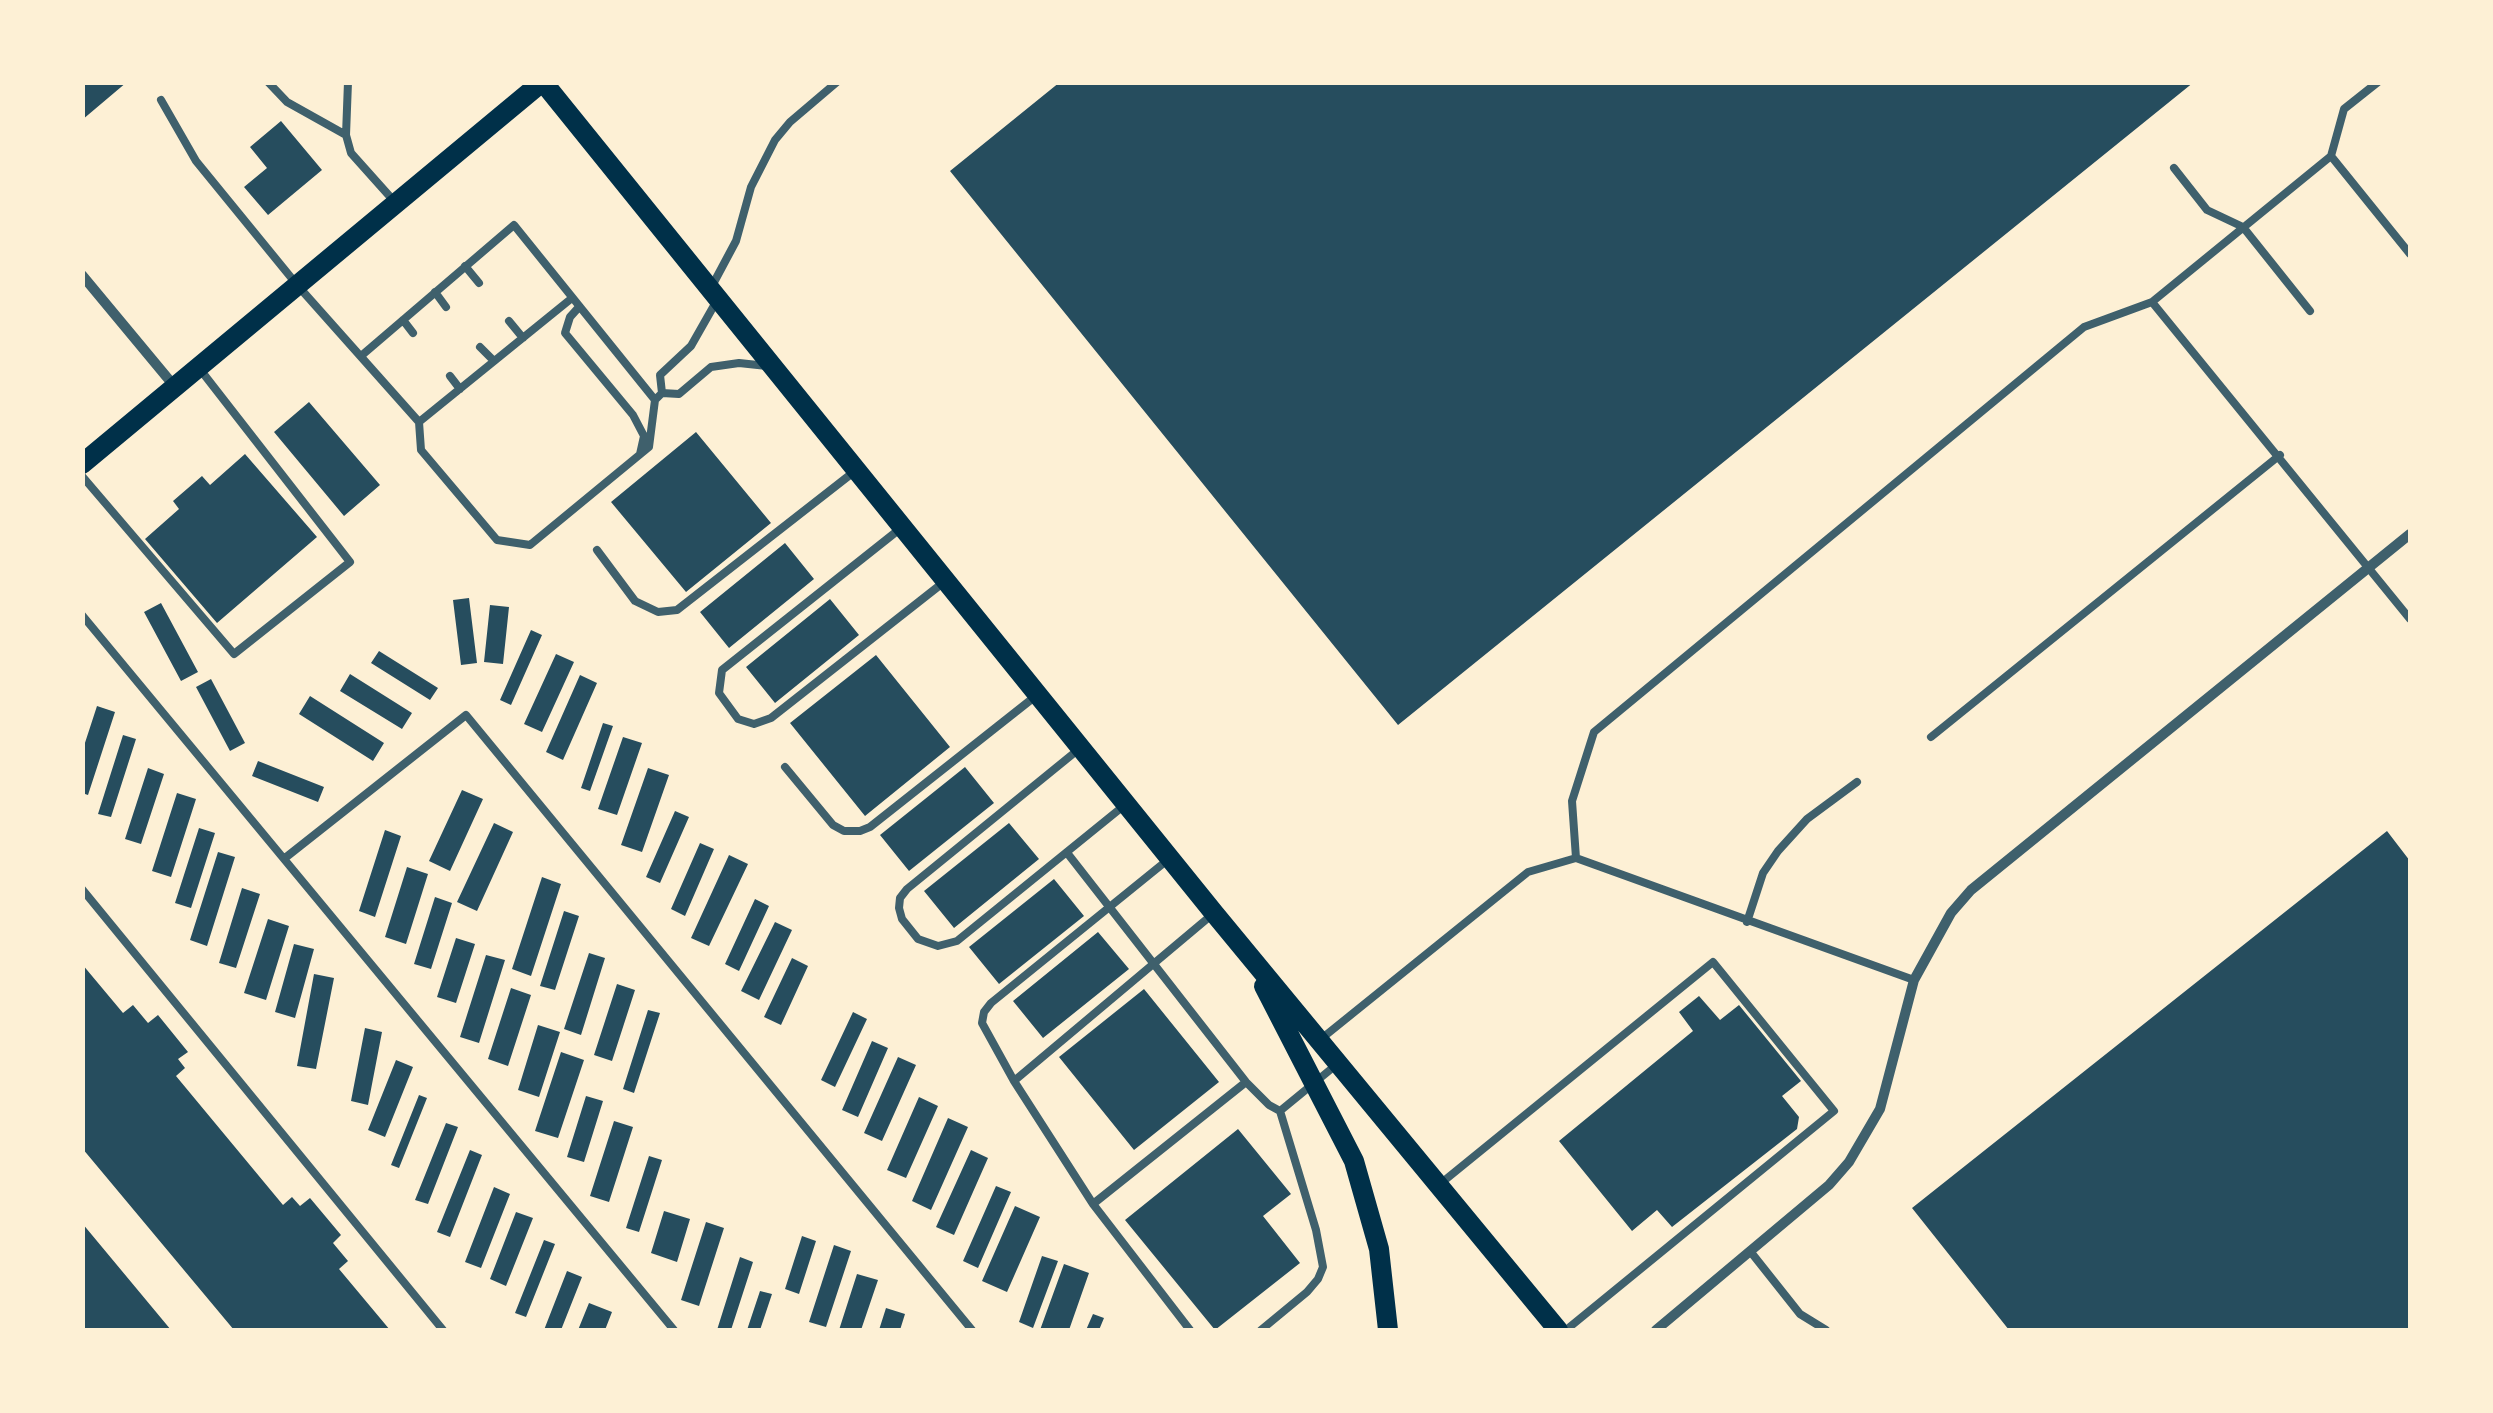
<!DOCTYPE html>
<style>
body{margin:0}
#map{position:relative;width:2493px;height:1413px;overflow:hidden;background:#fdf0d5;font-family:"Zilla Slab",serif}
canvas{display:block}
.frame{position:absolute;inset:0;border:85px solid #fdf0d5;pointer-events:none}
</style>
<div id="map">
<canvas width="2493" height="1413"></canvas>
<div class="frame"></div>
</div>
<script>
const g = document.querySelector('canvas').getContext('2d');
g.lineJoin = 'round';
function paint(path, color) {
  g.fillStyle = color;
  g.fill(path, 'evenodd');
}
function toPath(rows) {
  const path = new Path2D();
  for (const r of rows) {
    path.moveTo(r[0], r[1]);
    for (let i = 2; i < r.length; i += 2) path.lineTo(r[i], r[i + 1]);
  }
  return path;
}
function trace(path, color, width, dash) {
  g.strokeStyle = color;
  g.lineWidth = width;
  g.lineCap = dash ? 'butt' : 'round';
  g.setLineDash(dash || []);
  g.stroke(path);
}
paint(toPath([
 [82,82,127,82,82,120],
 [1060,82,2194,82,1398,725,950,171],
 [281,121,322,170,268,215,244,187,267,168,250,147],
 [309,402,380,485,344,516,274,432],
 [696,432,771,523,686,592,611,502],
 [245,454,317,537,217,623,145,539,179,509,173,501,202,476,210,485],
 [785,543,814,579,729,648,700,612],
 [469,598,477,663,461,665,453,600],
 [830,599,859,635,775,703,746,667],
 [161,603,198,672,181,681,144,612],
 [490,605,509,607,503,664,484,662],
 [531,630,542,635,511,705,500,700],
 [379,651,438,688,430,700,371,663],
 [556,654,574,662,542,732,524,724],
 [876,655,950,747,865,816,790,723],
 [350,674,412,713,402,729,340,691],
 [580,675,597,683,563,760,546,752],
 [211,679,245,743,230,751,196,687],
 [310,696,384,743,373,761,299,714],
 [97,706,115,712,88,795,82,793,82,752],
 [603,723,613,726,590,791,581,788],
 [123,735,136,739,111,817,98,814],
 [623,737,642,743,617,815,598,809],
 [258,761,324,787,318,802,252,776],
 [965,767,994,803,909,871,880,835],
 [148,768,164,774,141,844,125,839],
 [648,768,669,775,642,852,621,845],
 [462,790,483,799,450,871,429,861],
 [177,793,196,799,171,877,152,871],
 [675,811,689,817,660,883,646,877],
 [494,823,513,832,477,911,457,902],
 [1009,823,1039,859,954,928,924,891],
 [199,828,215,833,191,908,175,903],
 [385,830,401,836,375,917,359,911],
 [2387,831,2410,861,2410,1330,2009,1330,1912,1208],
 [700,843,714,849,685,916,671,909],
 [218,852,235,857,207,946,190,940],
 [729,855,748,864,709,946,691,938],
 [407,867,428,874,406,944,385,937],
 [542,877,561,884,531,976,512,969],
 [1054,879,1084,916,999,984,969,947],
 [242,888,260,894,236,968,219,963],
 [435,897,452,903,431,969,414,964],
 [755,899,769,906,739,971,725,964],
 [564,911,579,916,555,990,540,986],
 [268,919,289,926,266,1000,244,993],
 [775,922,792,930,759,1000,741,991],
 [1098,932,1129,969,1043,1038,1013,1001],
 [456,938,475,944,456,1003,437,997],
 [294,944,314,949,295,1018,275,1012],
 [589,953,605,958,581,1035,564,1029],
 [486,955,505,960,479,1043,460,1037],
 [792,958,808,966,781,1025,764,1017],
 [82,964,123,1013,133,1005,148,1023,158,1015,188,1052,178,1059,185,1068,176,1076,283,1205,292,1197,300,1206,310,1198,341,1235,333,1243,348,1261,339,1269,390,1330,234,1330,82,1148],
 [314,974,334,978,316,1069,297,1066],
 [617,984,635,990,612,1061,594,1055],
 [511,988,531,995,508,1066,488,1059],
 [1144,989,1219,1082,1134,1150,1059,1057],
 [1699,996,1720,1020,1739,1005,1801,1081,1782,1096,1799,1117,1797,1129,1672,1227,1657,1210,1632,1231,1559,1141,1693,1031,1679,1012],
 [648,1010,660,1013,634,1093,623,1089],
 [853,1012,867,1019,835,1087,821,1080],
 [538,1025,560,1032,539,1097,518,1090],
 [365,1028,382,1032,368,1105,351,1101],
 [872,1041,888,1048,858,1117,842,1110],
 [561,1052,584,1060,558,1138,535,1131],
 [898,1057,916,1065,882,1141,864,1133],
 [396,1060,413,1067,385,1137,368,1130],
 [419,1095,427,1098,399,1168,391,1165],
 [586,1096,603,1101,584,1162,567,1157],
 [919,1097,938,1106,906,1178,887,1170],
 [948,1118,968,1127,931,1210,912,1201],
 [614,1121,633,1127,609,1202,590,1196],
 [446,1123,458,1127,428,1204,415,1200],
 [1238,1129,1291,1194,1263,1216,1300,1263,1215,1330,1125,1220],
 [470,1150,482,1155,450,1237,437,1232],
 [971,1150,988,1158,954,1235,936,1227],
 [649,1156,662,1160,639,1232,626,1228],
 [996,1186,1011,1192,978,1268,963,1261],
 [494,1187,510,1194,481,1268,465,1262],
 [1015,1206,1040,1217,1007,1292,982,1281],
 [664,1211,690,1219,677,1262,651,1253],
 [516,1212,533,1218,506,1286,490,1279],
 [706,1222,724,1228,699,1306,681,1300],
 [82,1223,171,1330,82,1330],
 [802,1236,816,1241,799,1294,785,1289],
 [544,1240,555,1244,526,1317,515,1313],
 [834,1245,851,1251,826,1327,809,1322],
 [1042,1256,1058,1261,1033,1328,1019,1322],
 [740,1257,753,1262,731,1330,717,1330],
 [1064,1264,1089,1273,1069,1330,1040,1330],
 [567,1271,582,1277,561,1330,544,1330],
 [857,1274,878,1280,861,1330,839,1330],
 [760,1291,772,1294,760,1330,747,1330],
 [589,1303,612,1312,605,1330,578,1330],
 [886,1308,905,1314,900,1330,879,1330],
 [1093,1314,1104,1318,1099,1330,1086,1330]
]), '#264d5e');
trace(toPath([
 [268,82,287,102,346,135,351,153,393,200],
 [161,100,196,161,298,286,419,422,421,450,497,540,530,545,649,447,655,400,662,393,660,375,691,346,716,302],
 [346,135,348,82],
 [2331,156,2410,254],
 [2174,168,2207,210,2243,227,2310,311],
 [465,266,479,283],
 [712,286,736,241,751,187,775,140,790,122,837,82],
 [435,292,446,307],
 [2152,302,2410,619],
 [579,307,570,317,565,333,633,415,644,436,640,454],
 [403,320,413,333],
 [509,321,523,338],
 [480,347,494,361],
 [361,356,514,225,655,400],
 [450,376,460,389],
 [662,393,679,394,711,367,739,363,767,366],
 [419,422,572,298],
 [82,476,234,654,350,562,199,368],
 [901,528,722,670,719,693,738,719,754,724,771,718,944,582],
 [597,550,635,601,658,612,677,610,855,471],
 [82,615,674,1330],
 [1931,737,2280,455],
 [1079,749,907,889,900,898,899,908,902,919,918,939,938,946,957,941,1126,804],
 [785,767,833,825,844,831,860,831,870,827,1037,695],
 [1068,854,1246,1082,1269,1105,1280,1111,1336,1065],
 [285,858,466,715,972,1330],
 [1170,858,991,1003,984,1012,982,1023,1014,1081,1093,1204,1190,1330],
 [1576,858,1572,801,1594,732,2084,327,2152,302,2331,156,2344,109,2378,82],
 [82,889,443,1330],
 [1747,922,1763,873,1778,851,1807,819,1857,782],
 [1321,1039,1528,872,1576,858,1914,980],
 [1014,1081,1214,913],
 [1440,1184,1713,962,1834,1111,1566,1330],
 [1093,1204,1246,1082],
 [1750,1251,1800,1314,1826,1330],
 [1261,1330,1307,1292,1318,1279,1323,1267,1316,1230,1280,1111]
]), '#3f606c', 8);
trace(toPath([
 [82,275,175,387],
 [1656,1330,1829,1185,1849,1162,1880,1109,1914,980,1951,913,1971,890,2410,534]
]), '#3f606c', 10);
trace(toPath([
 [543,82,1214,913,1558,1330],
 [82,464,542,82],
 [1264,986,1354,1161,1379,1249,1388,1330]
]), '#003049', 20);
</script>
